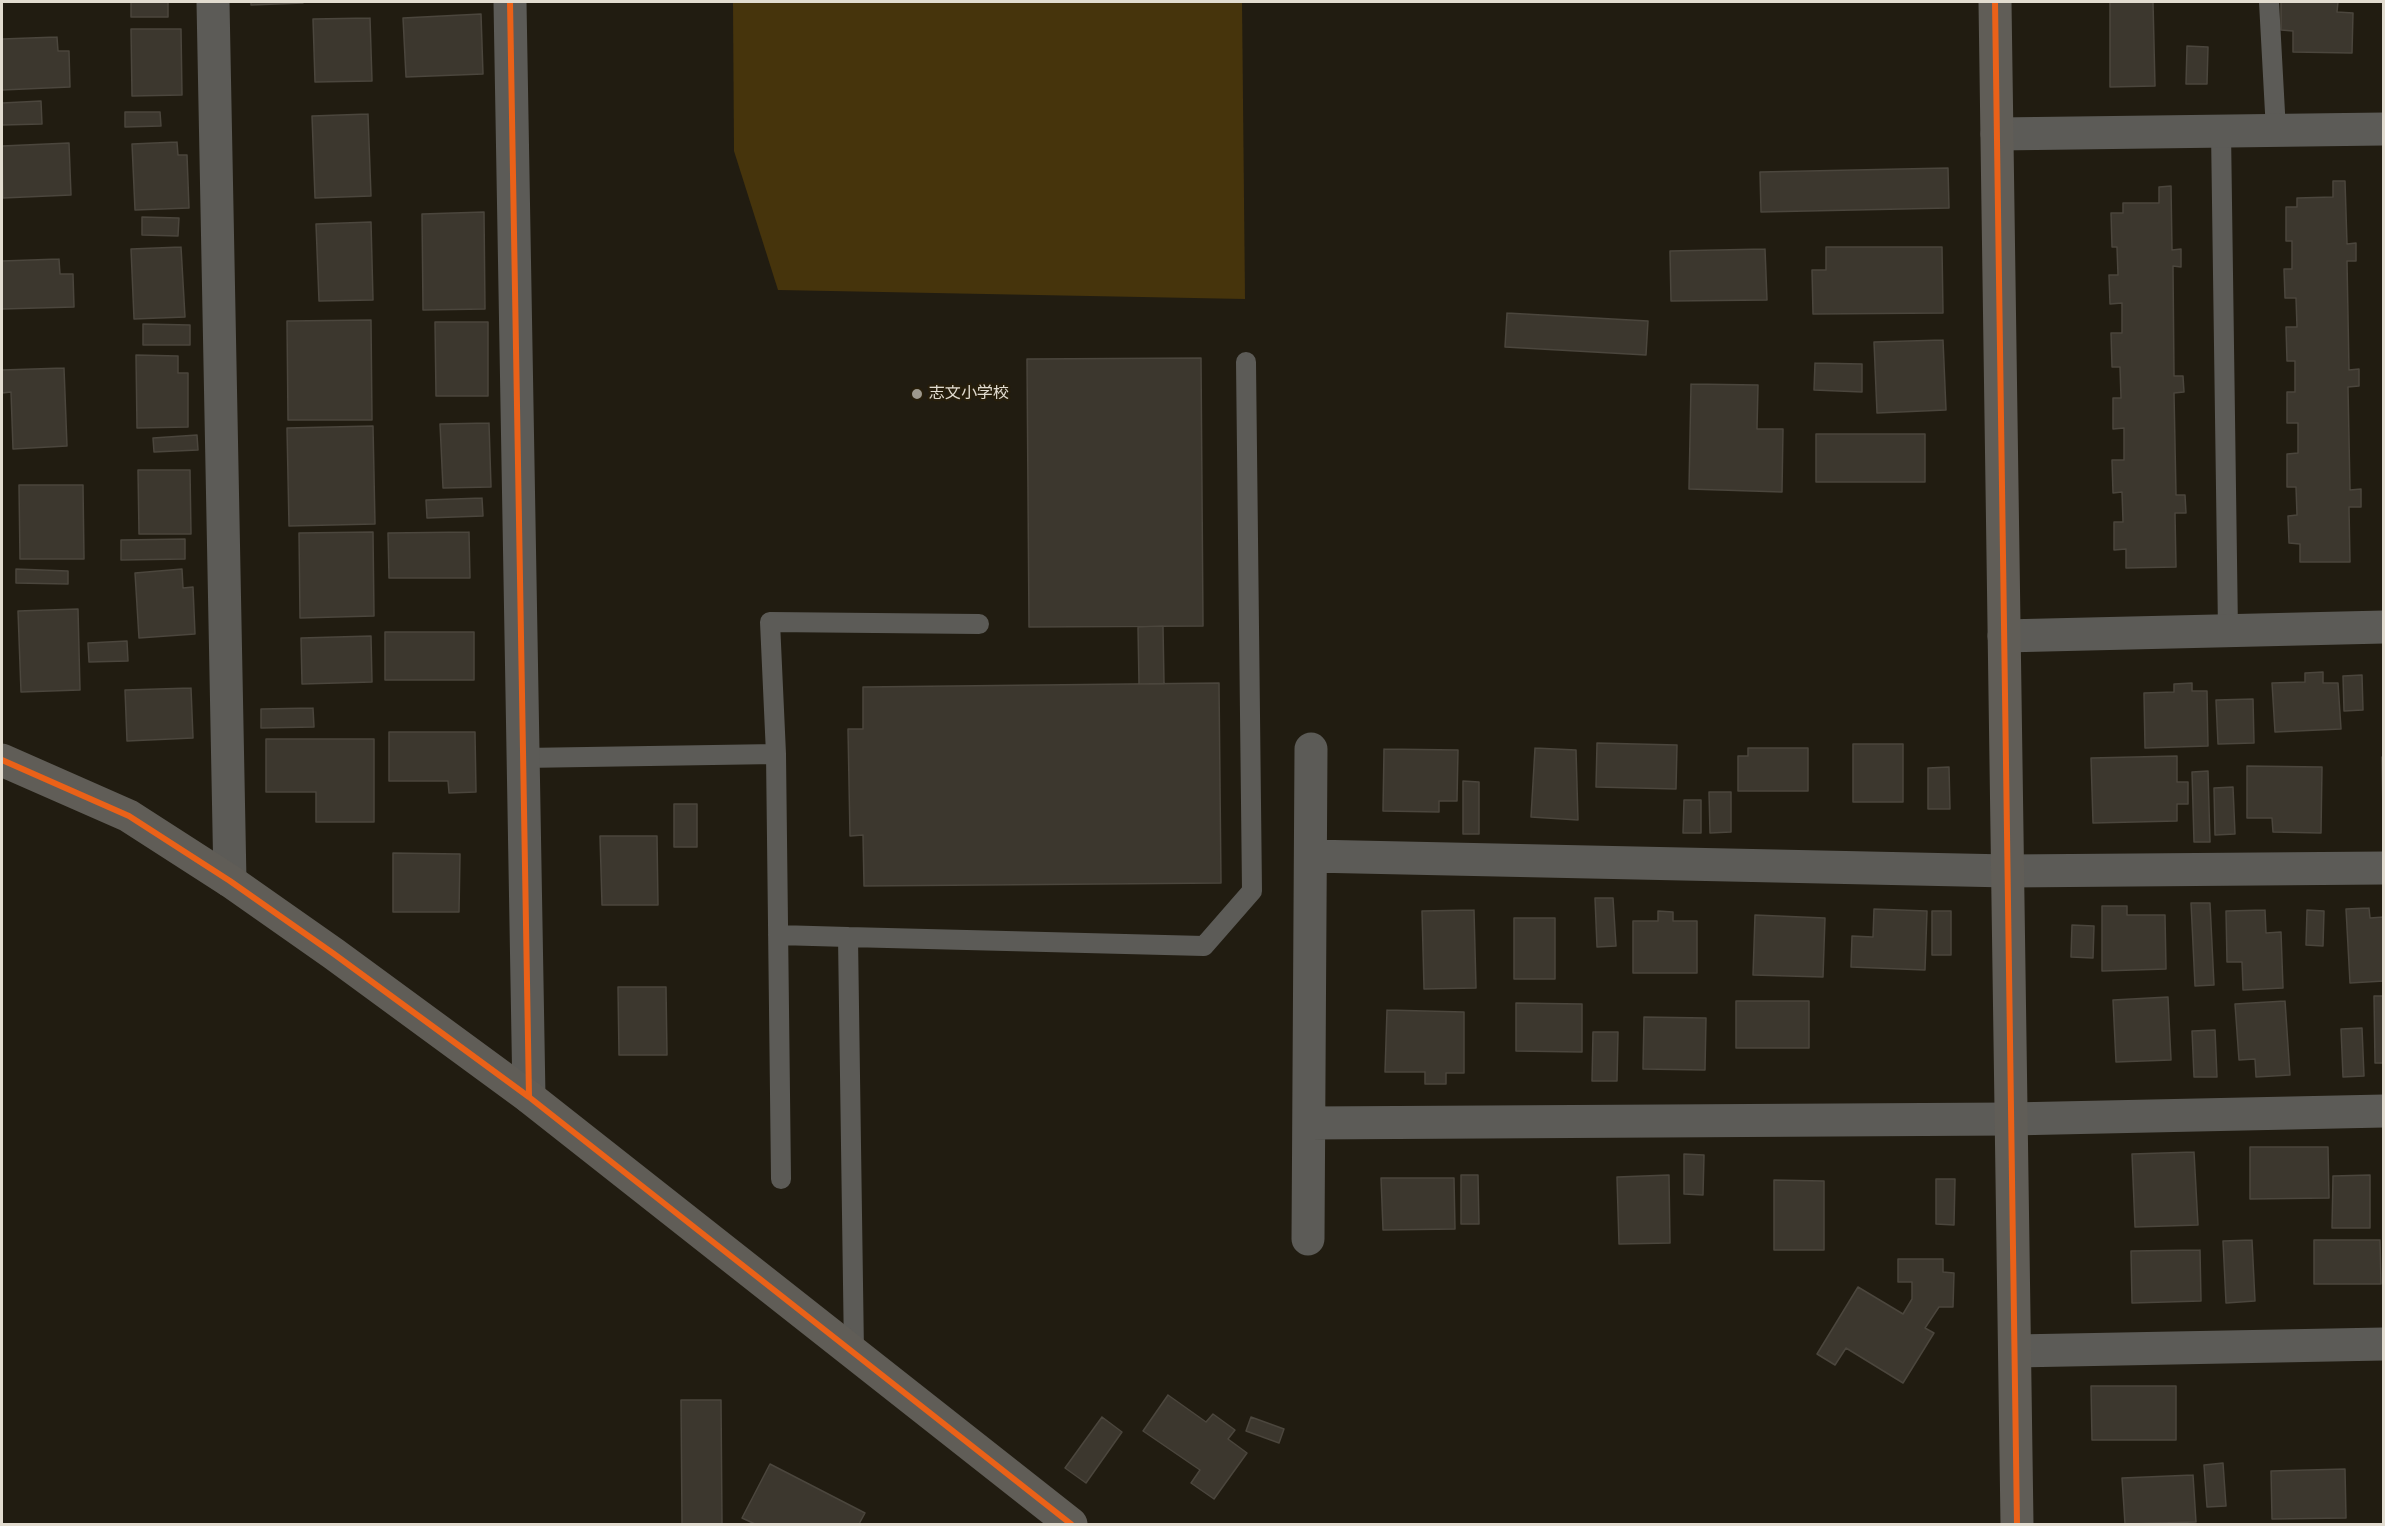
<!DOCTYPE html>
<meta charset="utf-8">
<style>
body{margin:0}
#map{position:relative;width:2385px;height:1526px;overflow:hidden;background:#211c11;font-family:"Titillium Web",sans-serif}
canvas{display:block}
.frame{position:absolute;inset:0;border:3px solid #e2dcd0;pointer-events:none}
</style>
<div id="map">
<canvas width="2385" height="1526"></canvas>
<div class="frame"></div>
</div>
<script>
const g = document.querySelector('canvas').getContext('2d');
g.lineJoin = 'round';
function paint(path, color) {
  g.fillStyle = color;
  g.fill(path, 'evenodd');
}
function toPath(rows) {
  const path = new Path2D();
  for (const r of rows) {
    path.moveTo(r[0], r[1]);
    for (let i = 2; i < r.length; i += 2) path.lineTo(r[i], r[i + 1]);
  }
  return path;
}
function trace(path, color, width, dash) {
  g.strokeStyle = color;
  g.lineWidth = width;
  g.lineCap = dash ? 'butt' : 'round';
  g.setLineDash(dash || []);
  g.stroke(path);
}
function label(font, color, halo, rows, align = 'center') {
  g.font = font + ' "Titillium Web","Noto Sans JP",sans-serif';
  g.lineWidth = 4.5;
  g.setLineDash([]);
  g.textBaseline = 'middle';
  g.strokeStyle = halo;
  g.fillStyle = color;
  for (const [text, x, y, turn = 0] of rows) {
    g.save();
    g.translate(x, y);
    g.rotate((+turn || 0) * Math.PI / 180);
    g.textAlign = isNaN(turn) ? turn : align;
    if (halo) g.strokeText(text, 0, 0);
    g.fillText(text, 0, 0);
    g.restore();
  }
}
paint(toPath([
 [733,2,1242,2,1245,299,778,290,734,151]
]), '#46340c');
const building = toPath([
 [131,2,168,2,168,17,131,17,131,2],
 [251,2,303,2,303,3,251,5,251,2],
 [2110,2,2153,2,2155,86,2110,87,2110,2],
 [2281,2,2338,2,2337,12,2353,13,2352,53,2293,52,2293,31,2281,30,2281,2],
 [481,14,483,74,406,77,403,18,481,14],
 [370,18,372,81,315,82,313,19,370,18],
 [131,29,181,29,182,95,132,96,131,29],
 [57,37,58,51,69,51,70,87,2,90,2,39,57,37],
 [2187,46,2208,47,2207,84,2186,84,2187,46],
 [41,101,42,124,2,125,2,103,41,101],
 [125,112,160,112,161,126,125,127,125,112],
 [368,114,371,196,315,198,312,116,368,114],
 [177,142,178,155,187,155,189,208,135,210,132,144,177,142],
 [69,143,71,195,3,198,2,146,69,143],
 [1948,168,1949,208,1761,212,1760,172,1948,168],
 [2333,181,2345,181,2347,244,2356,243,2356,261,2347,261,2349,370,2359,369,2359,386,2348,387,2350,490,2361,489,2361,507,2349,507,2350,562,2300,562,2300,544,2289,543,2288,516,2297,515,2296,487,2287,487,2287,454,2298,453,2298,423,2287,423,2287,392,2295,392,2295,361,2287,361,2286,327,2297,327,2296,298,2285,298,2284,269,2292,269,2292,241,2286,241,2286,207,2297,207,2297,198,2333,197,2333,181],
 [2171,186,2172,250,2181,249,2181,267,2173,266,2174,376,2183,376,2184,392,2174,393,2176,495,2185,495,2186,513,2175,513,2176,567,2126,568,2126,549,2114,550,2114,522,2123,522,2122,492,2113,493,2112,460,2124,460,2124,428,2113,429,2113,398,2121,398,2120,367,2112,367,2111,333,2122,333,2122,303,2110,304,2109,275,2118,275,2117,247,2112,247,2111,213,2123,213,2123,203,2159,203,2159,187,2171,186],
 [484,212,485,309,423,310,422,214,484,212],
 [142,217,179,218,178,236,142,235,142,217],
 [371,222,373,300,319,301,316,224,371,222],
 [181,247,185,317,134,319,131,249,181,247],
 [1826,247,1942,247,1943,313,1813,314,1812,270,1826,270,1826,247],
 [1765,249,1767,300,1671,301,1670,251,1765,249],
 [59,259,60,274,73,274,74,307,2,309,2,261,59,259],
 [1507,313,1648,321,1646,355,1505,347,1507,313],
 [371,320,372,420,288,420,287,321,371,320],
 [435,322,488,322,488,396,436,396,435,322],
 [143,324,190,325,190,345,143,345,143,324],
 [1943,340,1946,410,1877,413,1874,342,1943,340],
 [136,355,178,356,178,373,188,373,188,427,137,428,136,355],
 [1201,358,1203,626,1029,627,1027,359,1201,358],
 [1815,363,1862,364,1862,392,1814,390,1815,363],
 [64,368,67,446,13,449,11,392,2,393,2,370,64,368],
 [1691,384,1758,385,1757,429,1783,429,1782,492,1689,489,1691,384],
 [489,423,491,487,443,488,440,424,489,423],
 [373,426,375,524,289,526,287,428,373,426],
 [1816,434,1925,434,1925,482,1816,482,1816,434],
 [197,435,198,450,154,452,153,438,197,435],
 [138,470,190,470,191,534,139,534,138,470],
 [19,485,83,485,84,559,20,559,19,485],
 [482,498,483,516,427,518,426,500,482,498],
 [373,532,374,616,300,618,299,533,373,532],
 [469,532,470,578,389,578,388,533,469,532],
 [185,539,185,559,121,560,121,540,185,539],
 [16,569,68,571,68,584,16,583,16,569],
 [182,569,183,588,193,587,195,634,139,638,135,573,182,569],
 [78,609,80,690,21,692,18,611,78,609],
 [1163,626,1164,684,1139,684,1138,627,1163,626],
 [385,632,474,632,474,680,385,680,385,632],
 [371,636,372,682,302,684,301,638,371,636],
 [127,641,128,661,89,662,88,643,127,641],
 [2323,672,2323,683,2338,683,2341,729,2275,732,2272,683,2305,682,2305,673,2323,672],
 [2362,675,2363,710,2344,711,2343,676,2362,675],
 [1219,683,1221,883,864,886,863,835,850,836,848,729,863,729,863,687,1219,683],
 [2192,683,2192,691,2207,691,2208,746,2145,748,2144,693,2174,692,2174,684,2192,683],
 [191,688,193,738,127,741,125,690,191,688],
 [2253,699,2254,743,2218,744,2216,700,2253,699],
 [313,708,314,727,261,728,261,709,313,708],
 [389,732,475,732,476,792,449,793,448,781,389,781,389,732],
 [266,739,374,739,374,822,316,822,316,792,266,792,266,739],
 [1597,743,1677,745,1676,789,1596,787,1597,743],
 [1853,744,1903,744,1903,802,1853,802,1853,744],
 [1535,748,1576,750,1578,820,1531,817,1535,748],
 [1748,748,1808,748,1808,791,1738,791,1738,756,1748,756,1748,748],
 [1384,749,1458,750,1457,801,1439,801,1439,812,1383,811,1384,749],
 [2177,756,2177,782,2188,782,2188,804,2177,804,2177,821,2093,823,2091,758,2177,756],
 [2382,757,2384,757,2383,815,2382,757],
 [2247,766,2322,767,2321,833,2273,832,2272,818,2247,818,2247,766],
 [1949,767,1950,809,1928,809,1928,768,1949,767],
 [2208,771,2210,842,2194,842,2192,772,2208,771],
 [1463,781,1479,782,1479,834,1463,834,1463,781],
 [2233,787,2235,834,2215,835,2214,788,2233,787],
 [1709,792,1731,792,1731,832,1710,833,1709,792],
 [1684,800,1701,800,1701,833,1683,833,1684,800],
 [674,804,697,804,697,847,674,847,674,804],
 [600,836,657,836,658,905,602,905,600,836],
 [393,853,460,854,459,912,393,912,393,853],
 [1595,898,1613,898,1616,946,1597,947,1595,898],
 [2191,903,2210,903,2214,985,2195,986,2191,903],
 [2102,906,2127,906,2127,915,2165,915,2166,969,2102,971,2102,906],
 [2369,908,2370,918,2384,917,2384,981,2350,983,2346,909,2369,908],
 [1874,909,1927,911,1925,970,1851,967,1852,936,1873,937,1874,909],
 [1474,910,1476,988,1424,989,1422,911,1474,910],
 [2265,910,2266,933,2281,932,2283,988,2243,990,2242,962,2227,962,2226,911,2265,910],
 [2307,910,2324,911,2323,946,2306,945,2307,910],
 [1658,911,1673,912,1673,921,1697,921,1697,973,1633,973,1633,921,1658,921,1658,911],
 [1932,911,1951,911,1951,955,1932,955,1932,911],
 [1755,915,1825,918,1823,977,1753,975,1755,915],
 [1514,918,1555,918,1555,979,1514,979,1514,918],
 [2072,925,2094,926,2093,958,2071,957,2072,925],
 [618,987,666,987,667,1055,619,1055,618,987],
 [2374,996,2384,996,2384,1063,2375,1063,2374,996],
 [2168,997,2171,1060,2116,1062,2113,1000,2168,997],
 [1736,1001,1809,1001,1809,1048,1736,1048,1736,1001],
 [2285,1001,2290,1075,2256,1077,2255,1059,2239,1060,2235,1004,2285,1001],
 [1516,1003,1582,1004,1582,1052,1516,1051,1516,1003],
 [1387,1010,1464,1012,1464,1073,1446,1073,1446,1084,1425,1084,1425,1072,1385,1072,1387,1010],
 [1644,1017,1706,1018,1705,1070,1643,1069,1644,1017],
 [2362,1028,2364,1076,2343,1077,2341,1029,2362,1028],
 [2215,1030,2217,1077,2194,1077,2192,1031,2215,1030],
 [1593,1032,1618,1032,1617,1081,1592,1081,1593,1032],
 [2250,1147,2328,1147,2329,1198,2250,1199,2250,1147],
 [2194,1152,2198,1225,2135,1227,2132,1154,2194,1152],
 [1684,1154,1704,1155,1703,1195,1684,1194,1684,1154],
 [1461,1175,1478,1175,1479,1224,1461,1224,1461,1175],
 [1669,1175,1670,1243,1619,1244,1617,1177,1669,1175],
 [2370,1175,2370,1228,2332,1228,2333,1176,2370,1175],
 [1381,1178,1454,1178,1455,1229,1383,1230,1381,1178],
 [1936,1179,1955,1179,1954,1225,1936,1224,1936,1179],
 [1774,1180,1824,1181,1824,1250,1774,1250,1774,1180],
 [2252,1240,2255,1301,2226,1303,2223,1241,2252,1240],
 [2314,1240,2380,1240,2381,1284,2314,1284,2314,1240],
 [2200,1250,2201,1301,2132,1303,2131,1251,2200,1250],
 [1898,1259,1943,1259,1943,1272,1954,1273,1953,1307,1939,1307,1925,1328,1934,1333,1903,1383,1846,1348,1835,1365,1817,1354,1858,1287,1903,1314,1912,1299,1912,1282,1898,1282,1898,1259],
 [2091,1386,2176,1386,2176,1440,2092,1440,2091,1386],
 [1168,1395,1206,1422,1213,1414,1235,1430,1228,1439,1247,1453,1214,1499,1191,1483,1200,1470,1143,1431,1168,1395],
 [681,1400,721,1400,722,1524,682,1524,681,1400],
 [1102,1417,1122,1432,1086,1483,1065,1468,1102,1417],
 [1251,1417,1284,1429,1279,1443,1246,1431,1251,1417],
 [2223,1463,2226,1506,2207,1507,2204,1465,2223,1463],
 [770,1464,865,1513,859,1524,755,1524,742,1518,770,1464],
 [2345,1469,2346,1518,2272,1519,2271,1471,2345,1469],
 [2193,1475,2196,1522,2125,1524,2122,1478,2193,1475]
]);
paint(building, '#3c372e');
trace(building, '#4b463d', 1.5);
trace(toPath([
 [2269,2,2276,131],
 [2221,131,2228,631],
 [776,754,770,622,979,624],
 [523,758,776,754,781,1179],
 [778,935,848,937],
 [854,1353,848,937,1204,946,1252,891,1246,362]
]), '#5c5b57', 20);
trace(toPath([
 [213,2,230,881],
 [510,2,529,1097],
 [1997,134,2384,129],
 [2004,636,2384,627],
 [1311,856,2008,871,2384,868],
 [1309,1123,2011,1119,2384,1111],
 [1308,1239,1311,749],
 [2015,1351,2384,1344]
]), '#5c5b57', 33);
trace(toPath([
 [1995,2,2017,1524],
 [2,760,129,816,230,881,334,954,529,1097,1071,1524]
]), '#605d57', 33);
trace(toPath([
 [510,2,529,1097],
 [1995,2,2017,1524],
 [2,760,129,816,230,881,334,954,529,1097,1071,1524]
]), '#ea6118', 6);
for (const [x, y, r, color] of [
 [917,394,6,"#9e998d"]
]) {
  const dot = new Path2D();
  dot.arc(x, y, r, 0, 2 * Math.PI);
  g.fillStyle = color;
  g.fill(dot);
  trace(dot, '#271e0b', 2);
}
label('16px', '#e2dcd0', '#271e0b', [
 ["志文小学校",929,394]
], 'left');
</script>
